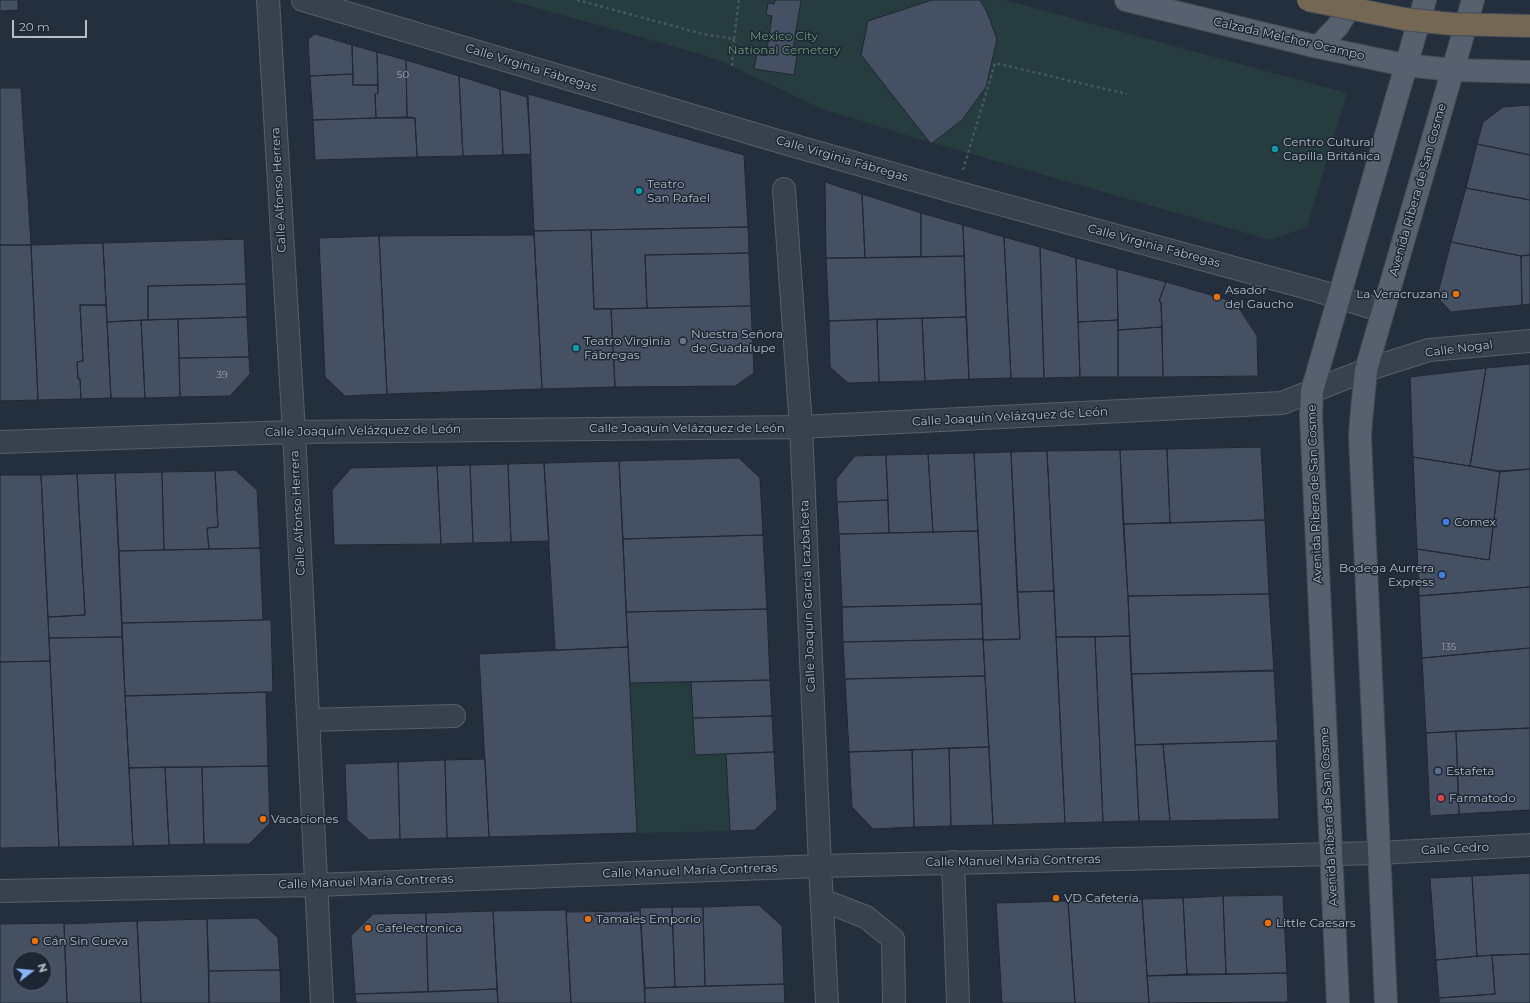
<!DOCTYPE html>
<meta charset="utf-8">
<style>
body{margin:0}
#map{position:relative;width:1530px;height:1003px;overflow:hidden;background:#242f3e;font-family:Montserrat,sans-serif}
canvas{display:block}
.north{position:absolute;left:12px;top:951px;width:40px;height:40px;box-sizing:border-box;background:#1d2633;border:1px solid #59626f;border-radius:50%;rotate:74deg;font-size:11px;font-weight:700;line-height:16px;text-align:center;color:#b4bcc9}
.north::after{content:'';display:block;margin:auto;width:14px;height:18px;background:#8ab4f8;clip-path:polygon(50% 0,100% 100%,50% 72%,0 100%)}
.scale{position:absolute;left:12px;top:20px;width:75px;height:18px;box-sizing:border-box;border:2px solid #b4bcc9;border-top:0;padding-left:5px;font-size:12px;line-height:14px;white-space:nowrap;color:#b4bcc9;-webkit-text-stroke:3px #1d2633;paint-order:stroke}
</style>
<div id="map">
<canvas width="1530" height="1003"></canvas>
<div class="north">N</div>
<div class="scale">20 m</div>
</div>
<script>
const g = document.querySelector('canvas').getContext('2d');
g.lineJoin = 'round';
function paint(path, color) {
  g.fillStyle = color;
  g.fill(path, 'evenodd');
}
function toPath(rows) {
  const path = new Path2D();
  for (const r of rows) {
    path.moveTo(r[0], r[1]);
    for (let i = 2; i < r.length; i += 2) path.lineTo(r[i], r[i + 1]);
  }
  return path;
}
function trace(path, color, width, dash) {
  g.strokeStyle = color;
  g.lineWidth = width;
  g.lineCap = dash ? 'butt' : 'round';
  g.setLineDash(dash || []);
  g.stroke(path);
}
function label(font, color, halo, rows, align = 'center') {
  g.font = font + ' Montserrat,sans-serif';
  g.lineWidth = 3;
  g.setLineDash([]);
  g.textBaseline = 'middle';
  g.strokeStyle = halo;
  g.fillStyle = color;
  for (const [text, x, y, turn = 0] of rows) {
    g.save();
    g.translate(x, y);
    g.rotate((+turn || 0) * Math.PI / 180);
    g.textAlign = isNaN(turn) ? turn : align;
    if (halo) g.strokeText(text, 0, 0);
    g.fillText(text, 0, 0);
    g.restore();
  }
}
paint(toPath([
 [509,0,1005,0,1347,93,1307,227,1270,240,909,136,820,108,721,61,700,54],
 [691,682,695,755,726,754,730,831,637,833,630,683]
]), '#263c3f');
const building = toPath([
 [0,0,18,0,18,10,0,11,0,0],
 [775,0,801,0,792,55,797,56,794,75,754,69,757,54,766,56,772,16,766,15,768,3,774,4,775,0],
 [932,0,980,0,987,12,997,39,986,87,962,120,931,144,861,55,868,21,932,0],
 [315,34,352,45,353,74,310,76,308,39,315,34],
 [352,45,377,52,378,85,353,85,352,45],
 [377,52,406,60,407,117,376,118,375,94,378,93,377,52],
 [406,60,459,76,463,156,417,157,415,118,407,117,406,60],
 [353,74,353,85,378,85,378,93,375,94,376,118,313,120,310,76,353,74],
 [459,76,500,89,503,155,463,156,459,76],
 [0,88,21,88,31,245,0,245,0,88],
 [500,89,527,97,531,154,503,155,500,89],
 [528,94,744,155,748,227,534,231,528,94],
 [1530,105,1530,155,1477,144,1483,122,1503,107,1530,105],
 [376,118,415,118,417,157,315,160,313,120,376,118],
 [1477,144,1530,155,1530,200,1466,188,1477,144],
 [825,182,862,194,865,258,826,258,825,182],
 [1466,188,1530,200,1530,255,1521,256,1451,242,1466,188],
 [862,194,921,213,921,257,865,258,862,194],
 [921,213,963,225,964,256,921,257,921,213],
 [963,225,1004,237,1011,378,969,379,963,225],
 [748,227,749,253,645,255,647,308,594,309,591,230,748,227],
 [591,230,594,309,611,309,615,387,542,389,534,231,591,230],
 [534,235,542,389,387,394,379,236,534,235],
 [379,236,387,394,345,396,325,377,319,238,379,236],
 [1004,237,1040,247,1044,378,1011,378,1004,237],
 [244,239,246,284,148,286,148,320,107,322,103,243,244,239],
 [1451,242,1521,256,1522,305,1451,312,1437,297,1451,242],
 [103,243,106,305,80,305,83,361,77,362,78,379,80,379,81,399,38,400,31,245,103,243],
 [0,245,31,245,38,400,0,401,0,245],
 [1040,247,1076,258,1080,377,1044,378,1040,247],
 [749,253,751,306,647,308,645,255,749,253],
 [1530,255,1530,304,1522,305,1521,256,1530,255],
 [964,256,966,317,829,321,826,258,964,256],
 [1076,258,1117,269,1118,320,1078,322,1076,258],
 [1117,269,1166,282,1159,301,1161,302,1162,327,1118,330,1117,269],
 [1166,282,1235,302,1257,336,1258,376,1163,377,1161,302,1159,301,1166,282],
 [246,284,247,317,148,320,148,286,246,284],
 [80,305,106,305,111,398,81,399,80,379,78,379,77,362,83,361,80,305],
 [751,306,754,373,735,386,615,387,611,309,751,306],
 [247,317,249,357,179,358,178,319,247,317],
 [966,317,969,379,925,381,922,318,966,317],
 [922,318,925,381,879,382,877,319,922,318],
 [178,319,180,397,145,398,141,320,178,319],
 [877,319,879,382,848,383,830,367,829,321,877,319],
 [141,320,145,398,111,398,107,322,141,320],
 [1118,320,1118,377,1080,377,1078,322,1118,320],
 [1162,327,1163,377,1118,377,1118,330,1162,327],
 [249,357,250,374,230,396,180,397,179,358,249,357],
 [1530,364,1530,469,1500,472,1470,466,1486,368,1530,364],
 [1486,368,1470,466,1413,457,1410,377,1486,368],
 [1261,447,1265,520,1170,523,1167,449,1261,447],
 [1167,449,1170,523,1123,524,1120,450,1167,449],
 [1120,450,1130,636,1056,637,1047,451,1120,450],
 [1047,451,1054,591,1017,592,1011,452,1047,451],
 [1011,452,1020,639,983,640,974,453,1011,452],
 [974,453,978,531,933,532,928,454,974,453],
 [928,454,933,532,889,533,886,455,928,454],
 [886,455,888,500,837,502,836,479,855,456,886,455],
 [1413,457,1500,471,1489,560,1417,549,1413,457],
 [739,458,760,478,763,535,623,539,619,461,739,458],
 [619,461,628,647,555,650,544,463,619,461],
 [544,463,549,541,511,542,508,464,544,463],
 [508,464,511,542,473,543,470,465,508,464],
 [470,465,473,543,441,544,437,466,470,465],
 [437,466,441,544,334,545,332,490,351,468,437,466],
 [1530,469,1530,587,1419,596,1417,549,1489,560,1500,471,1530,469],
 [235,470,257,490,260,548,209,549,207,528,218,527,215,471,235,470],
 [215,471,218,527,207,528,209,549,164,550,162,472,215,471],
 [162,472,164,550,119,551,115,473,162,472],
 [115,473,122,637,49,638,48,617,85,615,77,474,115,473],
 [77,474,85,615,48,617,41,475,77,474],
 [0,475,41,475,50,661,0,662,0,475],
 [888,500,889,533,839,534,837,502,888,500],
 [1265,520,1269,594,1128,596,1123,524,1265,520],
 [978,531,982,604,842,607,839,534,978,531],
 [763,535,767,609,626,612,623,539,763,535],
 [260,548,263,620,122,623,119,551,260,548],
 [1530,587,1530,648,1422,658,1419,596,1530,587],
 [1054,591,1065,823,993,825,983,640,1020,639,1017,592,1054,591],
 [1269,594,1274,671,1131,674,1128,596,1269,594],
 [982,604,983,639,843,642,842,607,982,604],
 [767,609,770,680,630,683,626,612,767,609],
 [263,620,271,620,273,692,125,696,122,623,263,620],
 [1130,636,1139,821,1103,822,1095,637,1130,636],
 [122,637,133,846,59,847,49,638,122,637],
 [1056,637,1095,637,1103,822,1065,823,1056,637],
 [983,639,985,676,845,679,843,642,983,639],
 [628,647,637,833,489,837,479,654,628,647],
 [1530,648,1530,728,1426,733,1422,658,1530,648],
 [50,661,59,847,0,848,0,662,50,661],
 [1274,670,1278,741,1135,745,1131,674,1274,670],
 [985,676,989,747,849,752,845,679,985,676],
 [770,680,772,716,693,718,691,682,770,680],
 [266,692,268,766,129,768,125,696,266,692],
 [772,716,774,752,695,755,693,718,772,716],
 [1530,728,1530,810,1459,814,1456,731,1530,728],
 [1456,731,1459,814,1430,816,1426,733,1456,731],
 [1276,741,1279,819,1170,821,1163,744,1276,741],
 [1163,744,1170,821,1139,821,1135,745,1163,744],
 [989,747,993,825,951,826,949,748,989,747],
 [949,748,951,826,914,827,912,750,949,748],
 [912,750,914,827,873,829,852,807,849,752,912,750],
 [774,752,777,809,755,830,730,831,726,754,774,752],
 [485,759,489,837,447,838,445,760,485,759],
 [445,760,447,838,400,839,398,762,445,760],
 [398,762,400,839,369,840,347,820,345,764,398,762],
 [268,766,270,823,249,844,204,844,202,767,268,766],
 [165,767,202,767,204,844,169,845,165,767],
 [165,767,169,845,133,846,129,768,165,767],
 [1530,873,1530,954,1477,956,1472,876,1530,873],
 [1472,876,1477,956,1436,960,1430,878,1472,876],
 [1283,895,1287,973,1226,974,1223,896,1283,895],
 [1223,896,1226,974,1187,974,1183,898,1223,896],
 [1183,898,1187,974,1147,976,1142,899,1183,898],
 [1142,899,1149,1003,1075,1003,1068,901,1142,899],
 [1068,901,1075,1003,1002,1003,996,903,1068,901],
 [759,905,782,926,784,984,705,986,703,907,759,905],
 [672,907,675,987,645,988,640,908,672,907],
 [672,907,703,907,705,986,675,987,672,907],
 [566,910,571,1003,498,1003,493,911,566,910],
 [493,911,497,989,428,992,426,913,493,911],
 [640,911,645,1003,571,1003,566,912,640,911],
 [426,913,428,992,355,994,351,936,373,914,426,913],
 [257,918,278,938,280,970,209,971,207,919,257,918],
 [207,919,209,1003,141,1003,137,921,207,919],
 [137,921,141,1003,67,1003,64,924,137,921],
 [64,923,67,1003,0,1003,0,924,64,923],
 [20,959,44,959,44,983,20,983,20,959],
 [1530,954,1530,1003,1439,1003,1439,998,1495,994,1492,955,1530,954],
 [1492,955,1495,994,1439,998,1436,960,1492,955],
 [280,970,281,1003,209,1003,209,971,280,970],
 [1287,973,1288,1002,1149,1003,1147,976,1287,973],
 [784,984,785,1003,645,1003,645,988,784,984],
 [497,989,498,1003,356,1003,355,994,497,989]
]);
paint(building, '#455162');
trace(building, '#1f2835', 1);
const minor = toPath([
 [268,0,294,432,322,1003],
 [303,0,781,142,956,192,1315,290,1383,311],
 [784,189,801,427,820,866,827,1003],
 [0,442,294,432,801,427,1282,403,1366,370,1429,350,1530,341],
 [308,720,454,716],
 [953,862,958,1003],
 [0,891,316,885,820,866,1379,853,1530,845],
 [822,900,866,917,893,939,894,1003]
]);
const major = toPath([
 [1126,0,1318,47,1405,65,1453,70,1530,72],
 [1318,47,1338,26,1354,0],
 [1338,1003,1311,415,1312,391,1425,0],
 [1386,1003,1360,437,1361,421,1366,370,1473,0]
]);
trace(minor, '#565f6c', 24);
trace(major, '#414a57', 24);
trace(toPath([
 [577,0,703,34,734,39,739,0],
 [732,66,734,39],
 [963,170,995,63,1127,94]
]), '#44595c', 2.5, [3, 3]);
trace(minor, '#38414e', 22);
trace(major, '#56606e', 22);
const highwayBridge = toPath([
 [1308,0,1404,19,1452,24,1530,26]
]);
trace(highwayBridge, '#434c59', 24, []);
trace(highwayBridge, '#746855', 22);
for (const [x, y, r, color] of [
 [1275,149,4,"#0f9aa8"],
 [639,191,4,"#0f9aa8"],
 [1456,294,4,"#e8710a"],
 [1217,297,4,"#e8710a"],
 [683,341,4,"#6b7280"],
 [576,348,4,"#0f9aa8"],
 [1446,522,4,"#3f7fe0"],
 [1442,575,4,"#3f7fe0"],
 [1438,771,4,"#5c6f8a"],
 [1441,798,4,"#e0444e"],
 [263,819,4,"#e8710a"],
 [1056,898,4,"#e8710a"],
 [588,919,4,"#e8710a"],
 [1268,923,4,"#e8710a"],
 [368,928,4,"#e8710a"],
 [35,941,4,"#e8710a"]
]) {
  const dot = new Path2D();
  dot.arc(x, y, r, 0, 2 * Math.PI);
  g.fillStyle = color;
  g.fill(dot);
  trace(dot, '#1d2633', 1.5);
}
label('10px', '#98a1af', null, [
 ["50",403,75],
 ["39",222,375],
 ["135",1449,647]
]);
label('12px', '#6b9a76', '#1d2633', [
 ["Mexico City",784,36],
 ["National Cemetery",784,50]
]);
label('12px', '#b4bcc9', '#1d2633', [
 ["Calzada Melchor Ocampo",1289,39,13],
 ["Calle Virginia Fábregas",531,68,17],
 ["Calle Virginia Fábregas",842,159,16],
 ["Calle Alfonso Herrera",279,190,-93],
 ["Avenida Ribera de San Cosme",1418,190,-74],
 ["Calle Virginia Fábregas",1154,246,15],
 ["Calle Nogal",1459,349,-7],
 ["Calle Joaquín Velázquez de León",1010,417,-3],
 ["Calle Joaquín Velázquez de León",687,428],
 ["Calle Joaquín Velázquez de León",363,431,-1],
 ["Avenida Ribera de San Cosme",1315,494,-92],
 ["Calle Alfonso Herrera",298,513,-93],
 ["Calle Joaquín García Icazbalceta",808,596,-92],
 ["Avenida Ribera de San Cosme",1329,817,-93],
 ["Calle Cedro",1455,849,-3],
 ["Calle Manuel María Contreras",1013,861,-1],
 ["Calle Manuel María Contreras",690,871,-2],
 ["Calle Manuel María Contreras",366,882,-2]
]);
label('12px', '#b4bcc9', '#1d2633', [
 ["Centro Cultural",1283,142],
 ["Capilla Británica",1283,156],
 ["Teatro",647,184],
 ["San Rafael",647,198],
 ["Asador",1225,290],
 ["del Gaucho",1225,304],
 ["La Veracruzana",1448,294,"right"],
 ["Nuestra Señora",691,334],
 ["de Guadalupe",691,348],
 ["Teatro Virginia",584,341],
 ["Fábregas",584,355],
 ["Comex",1454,522],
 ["Bodega Aurrera",1434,568,"right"],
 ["Express",1434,582,"right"],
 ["Estafeta",1446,771],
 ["Farmatodo",1449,798],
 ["Vacaciones",271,819],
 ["VD Cafetería",1064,898],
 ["Tamales Emporio",596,919],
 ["Little Caesars",1276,923],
 ["Cafelectronica",376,928],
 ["Cán Sin Cueva",43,941]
], 'left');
</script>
